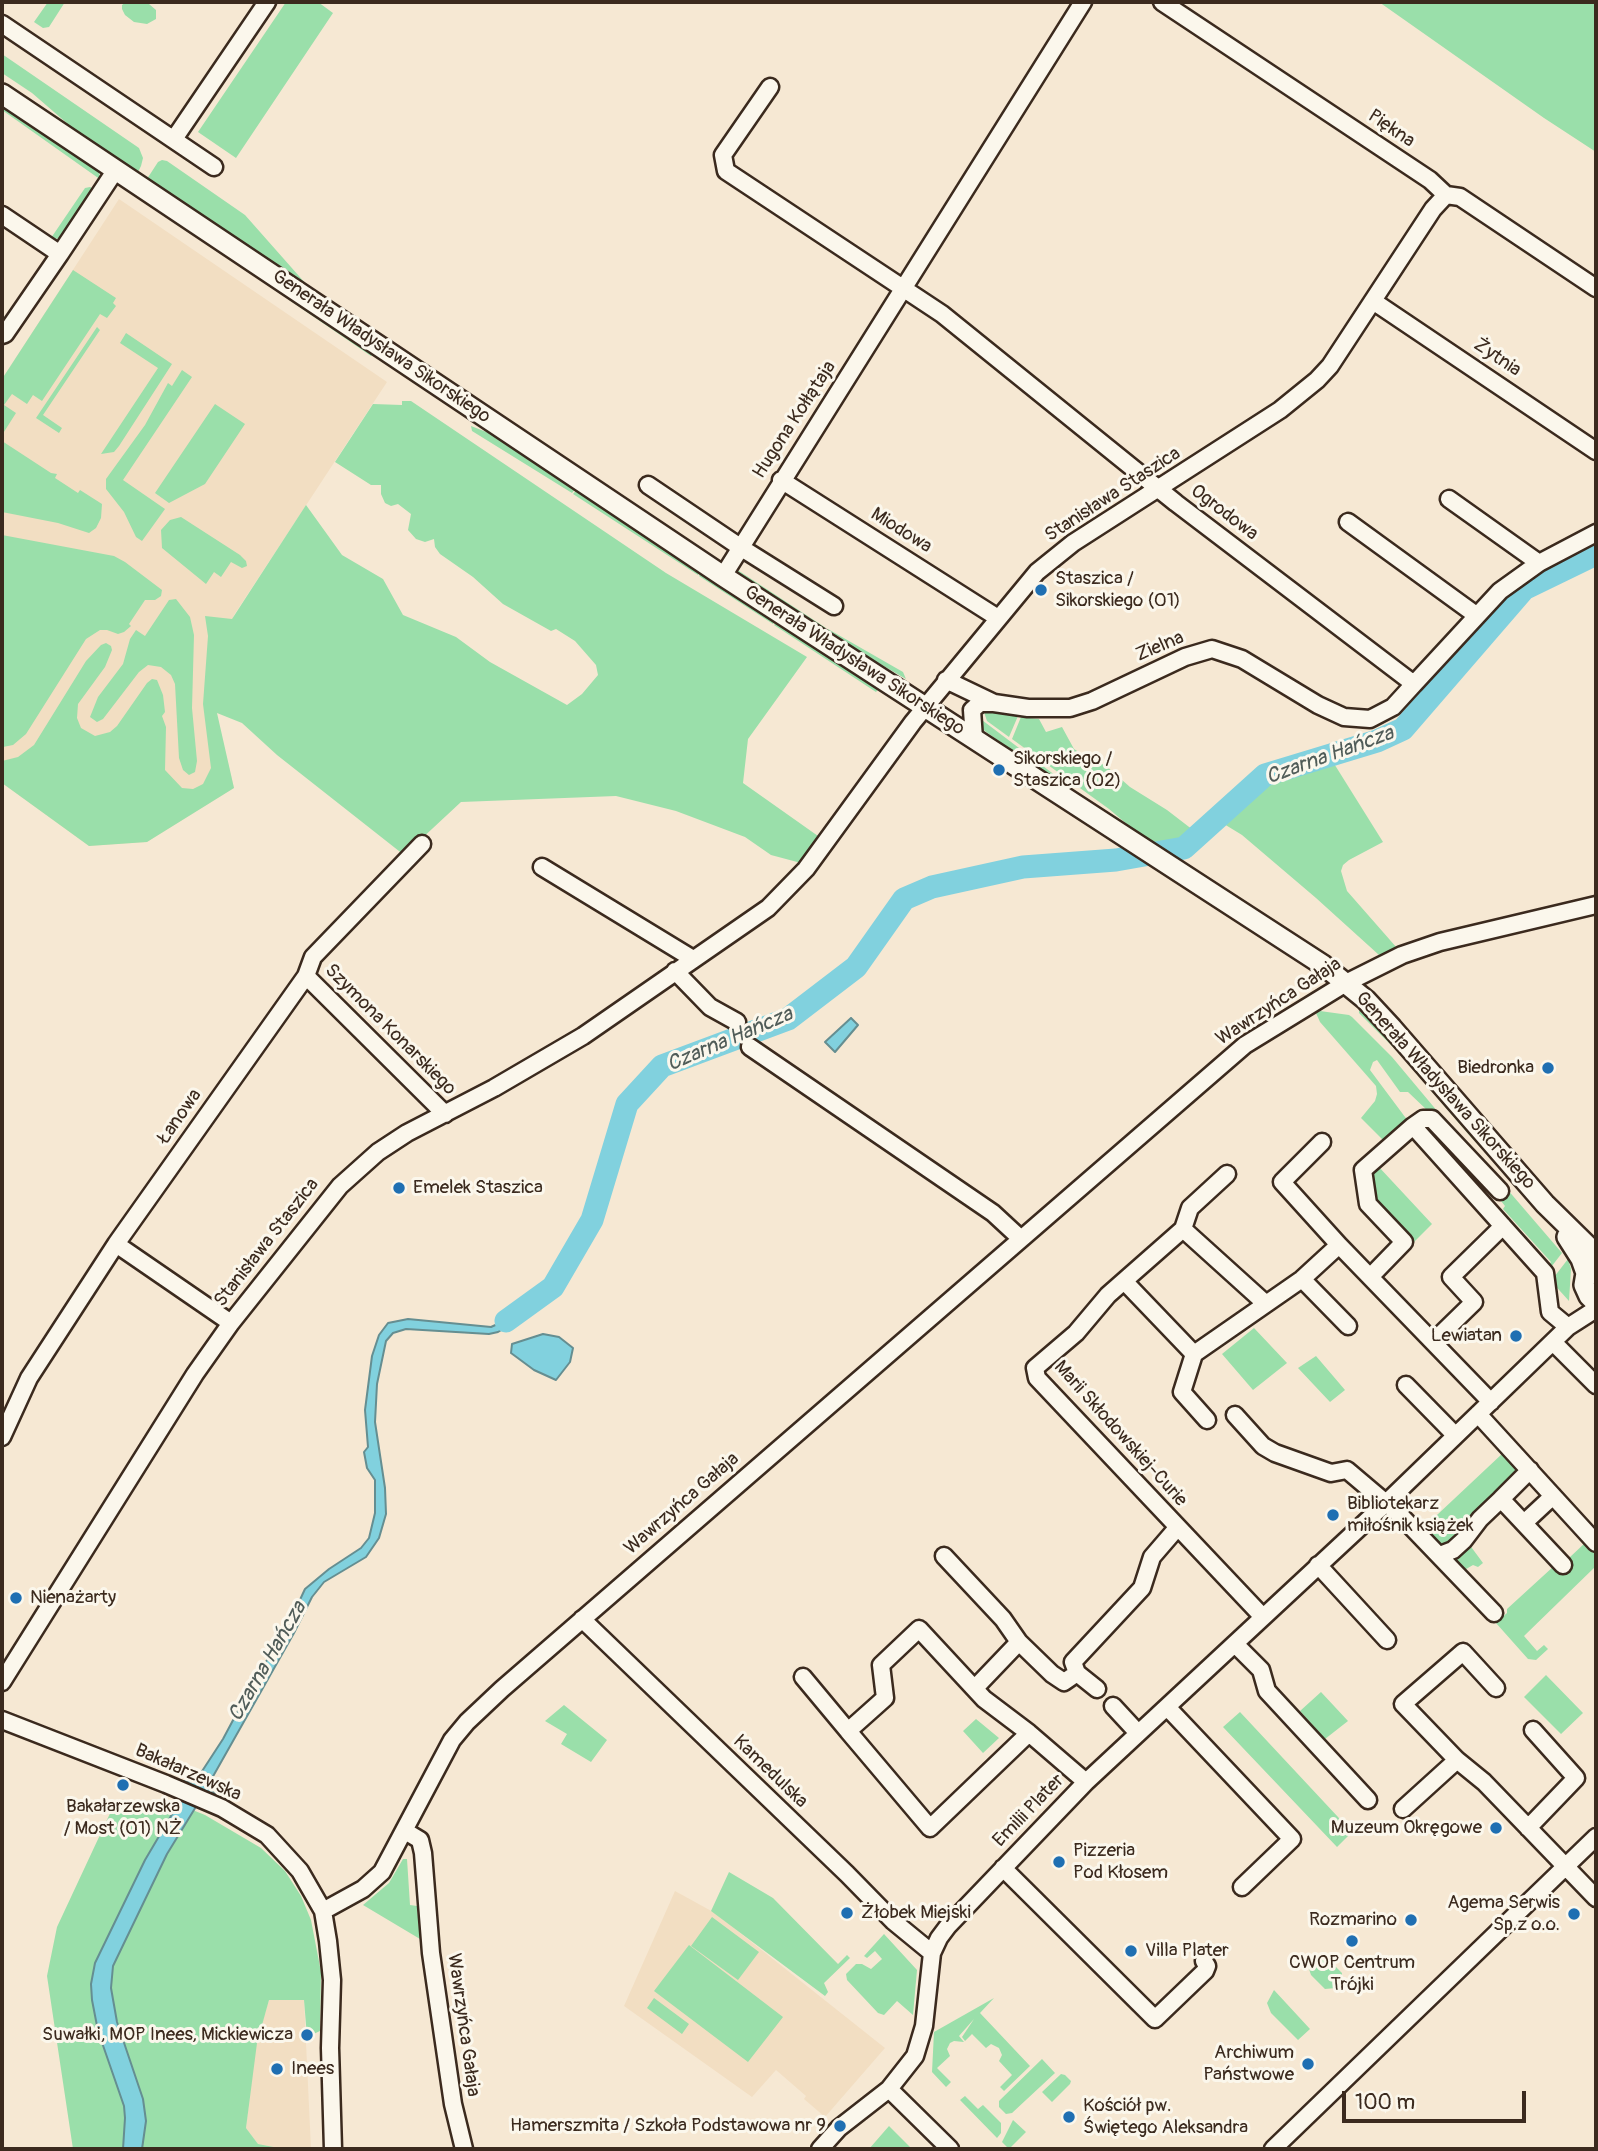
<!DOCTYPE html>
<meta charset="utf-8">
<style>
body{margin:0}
#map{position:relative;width:1598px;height:2151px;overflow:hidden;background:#f6e8d3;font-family:Pangolin,sans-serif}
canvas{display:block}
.frame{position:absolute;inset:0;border:4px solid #3b2a1e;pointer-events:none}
.scale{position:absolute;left:1342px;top:2091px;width:184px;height:32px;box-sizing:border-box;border:4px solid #3b2a1e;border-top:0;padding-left:9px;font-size:21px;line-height:24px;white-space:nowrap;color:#3b2a1e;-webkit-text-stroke:5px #fbf7ec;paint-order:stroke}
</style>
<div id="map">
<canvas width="1598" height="2151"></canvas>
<div class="frame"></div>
<div class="scale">100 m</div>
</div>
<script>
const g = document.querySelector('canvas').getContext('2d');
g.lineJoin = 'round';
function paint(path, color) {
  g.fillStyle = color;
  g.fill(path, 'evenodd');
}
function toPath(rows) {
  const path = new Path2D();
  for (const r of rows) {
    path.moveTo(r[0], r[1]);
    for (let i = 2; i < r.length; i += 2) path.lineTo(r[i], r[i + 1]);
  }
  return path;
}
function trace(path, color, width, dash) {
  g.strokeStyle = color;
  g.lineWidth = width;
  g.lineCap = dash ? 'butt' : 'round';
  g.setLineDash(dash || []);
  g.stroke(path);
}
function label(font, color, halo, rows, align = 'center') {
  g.font = font + ' Pangolin,sans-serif';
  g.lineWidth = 6;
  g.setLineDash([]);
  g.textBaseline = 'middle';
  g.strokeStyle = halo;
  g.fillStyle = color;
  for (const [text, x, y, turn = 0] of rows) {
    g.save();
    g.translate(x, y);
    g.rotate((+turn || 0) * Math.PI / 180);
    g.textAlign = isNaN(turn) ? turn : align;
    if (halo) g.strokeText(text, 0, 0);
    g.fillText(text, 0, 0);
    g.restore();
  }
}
paint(toPath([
 [119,199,387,382,234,615,210,688,234,788,147,842,89,846,2,783,2,379],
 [675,1891,715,1913,885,2048,825,2117,804,2099,806,2096,776,2070,752,2097,624,2006],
 [269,2000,304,2000,311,2149,285,2149,258,2144,246,2128,256,2043]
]), '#f2dec2');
paint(toPath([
 [48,2,65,2,49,27,43,28,34,22],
 [126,2,149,4,156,10,156,19,147,24,134,22,125,15,122,9,122,5],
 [286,2,318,2,333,13,236,158,198,132],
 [1379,2,1596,2,1596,152,1544,118],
 [2,54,139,148,143,158,141,166,136,176,98,150,32,93,2,73],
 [2,104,98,170,101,180,2,110],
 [162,160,167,161,245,215,306,284,288,278,145,182,158,162],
 [90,187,96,190,60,239,51,238,85,188],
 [136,195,373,354,371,356],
 [73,270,116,298,113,303,116,306,107,318,100,314,42,401,33,395,27,404,12,394,4,405,16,413,2,435,2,379],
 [97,327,100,330,43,415,62,428,59,433,36,418],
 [126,333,172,364,119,446,114,452,101,454,158,368,120,343],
 [182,370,192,377,123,480,165,509,142,541,136,537,124,512,106,489,106,479,145,425,168,383,172,386],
 [402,401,411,401,666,573,807,657,748,739,743,783,818,836,801,863,771,855,745,837,676,811,616,796,461,802,404,855,277,755,242,723,217,713,234,788,147,842,89,846,2,783,2,761,18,757,34,745,86,661,101,645,106,643,111,646,112,650,105,667,78,704,77,718,81,728,95,736,110,732,117,726,147,683,152,679,157,680,163,695,165,712,162,716,166,727,165,770,182,788,193,789,203,784,211,768,203,704,208,636,205,616,232,619,306,505,342,555,383,579,403,615,456,637,490,662,567,705,582,694,598,675,596,665,575,641,556,629,551,631,503,604,473,577,440,554,435,547,434,539,425,542,416,539,408,530,411,514,398,504,391,506,385,503,381,494,381,485,371,485,335,462,373,404,402,405],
 [215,404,245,424,205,484,169,503,155,493],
 [471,426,494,435,576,488,572,493,472,431],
 [2,441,51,473,57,474,55,478,78,493,80,490,102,504,101,518,96,528,89,533,58,523,2,512],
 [577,489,701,570,698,575,573,494],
 [181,517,240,555,246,561,247,566,242,568,231,562,221,577,214,572,206,584,162,548,161,530,170,520],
 [2,535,114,556,125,562,162,590,161,596,155,600,145,600,129,624,131,626,124,632,118,634,107,630,100,630,86,639,26,734,13,745,3,747],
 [736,569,826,628,824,632,740,576],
 [702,571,776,620,773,624,699,576],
 [176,599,190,617,194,635,192,708,197,761,195,772,189,775,183,770,179,758,175,684,171,675,161,667,148,665,139,672,103,719,97,722,90,717,98,697,123,664,130,639,136,630,145,636,169,600],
 [778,620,880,687,876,692,774,625],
 [828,629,903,672,906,679,825,632],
 [986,708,1018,716,1009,737,987,721,984,712],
 [974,714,1072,788,1069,792,978,726],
 [1021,717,1039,719,1046,732,1062,727,1074,749,1094,762,1105,765,1130,787,1167,810,1193,830,1187,837,1166,846,1148,842,1109,809,1012,739],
 [1333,762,1383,842,1349,860,1343,865,1341,871,1347,891,1397,948,1379,955,1316,898,1242,835,1224,824,1245,799,1263,782],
 [1359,1010,1447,1101,1514,1183,1470,1136,1399,1053,1359,1013],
 [1320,1011,1349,1015,1352,1017,1392,1057,1438,1112,1507,1189,1562,1253,1548,1271,1545,1269,1551,1262,1503,1209,1505,1206,1428,1111,1408,1092,1400,1092,1377,1060,1373,1062,1370,1070,1408,1121,1388,1145,1361,1118,1375,1101,1377,1094,1376,1086,1320,1022,1316,1013],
 [1378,1166,1432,1224,1413,1243,1373,1200,1372,1176],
 [1568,1259,1571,1269,1569,1301,1551,1281],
 [1254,1328,1287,1363,1253,1390,1222,1354],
 [1316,1356,1345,1390,1330,1402,1298,1368],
 [1503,1453,1523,1472,1466,1540,1483,1563,1478,1567,1473,1565,1461,1572,1421,1530],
 [1586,1542,1596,1555,1596,1566,1524,1636,1537,1651,1544,1645,1548,1649,1536,1660,1528,1659,1496,1623,1507,1613,1507,1609,1554,1566,1562,1574,1572,1565,1572,1562,1569,1558],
 [1546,1675,1583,1713,1561,1734,1524,1697],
 [1321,1692,1348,1721,1325,1739,1300,1711],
 [564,1705,607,1740,591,1762,561,1744,567,1734,545,1721],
 [1240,1712,1352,1832,1337,1847,1223,1727],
 [976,1719,999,1738,983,1753,963,1731],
 [165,1799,205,1815,261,1848,285,1871,301,1896,311,1920,321,1972,320,2031,307,2037,304,2000,269,2000,257,2043,246,2128,258,2144,284,2149,73,2149,47,1976,57,1927,113,1807],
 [403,1859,407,1859,410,1905,417,1906,420,1939,363,1905,389,1883],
 [729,1872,773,1898,838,1964,847,1955,850,1958,824,1983,828,1992,825,1996,711,1911],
 [712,1917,759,1952,738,1980,691,1946],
 [884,1934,917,1970,913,2015,897,2001,884,2015,878,2013,847,1980,846,1974,856,1964,862,1964,871,1969,882,1959,875,1951,867,1958,864,1956],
 [689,1945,783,2017,748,2062,654,1991],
 [1317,1955,1327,1958,1342,1973,1342,1982,1336,1988,1325,1989,1311,1975,1308,1966],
 [1274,1990,1310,2029,1298,2040,1271,2013,1267,2003],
 [654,1998,689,2024,682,2034,647,2008],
 [994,1998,980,2013,1030,2066,1004,2091,1000,2087,1012,2075,999,2061,1002,2055,999,2048,991,2044,986,2048,972,2034,965,2041,962,2037,974,2019,959,2036,964,2042,954,2041,950,2043,947,2049,950,2056,937,2068,951,2082,946,2087,932,2072,934,2032],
 [1042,2059,1055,2073,1012,2113,1006,2114,999,2107,999,2101],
 [1061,2074,1065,2075,1071,2081,1070,2084,1052,2102,1042,2092],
 [965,2096,978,2109,983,2105,1001,2123,1001,2133,997,2138,960,2100],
 [1013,2120,1026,2132,1009,2149,1002,2142],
 [889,2126,912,2149,869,2149]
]), '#9adfaa');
const water = toPath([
 [851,1018,858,1025,835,1052,825,1042,851,1018],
 [530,1302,538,1304,528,1314,498,1332,489,1334,406,1329,393,1333,386,1341,377,1384,375,1422,385,1488,386,1514,379,1538,366,1557,324,1582,312,1597,294,1633,207,1787,215,1794,214,1796,197,1805,167,1854,113,1966,111,1988,117,2022,143,2099,146,2121,142,2149,123,2149,125,2118,124,2106,98,2031,92,2000,91,1984,95,1963,145,1860,181,1799,182,1781,195,1782,223,1739,256,1677,284,1634,305,1589,329,1569,361,1548,369,1538,375,1513,375,1480,367,1468,364,1452,368,1447,365,1410,372,1356,379,1335,388,1323,408,1319,491,1327,502,1322,530,1302],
 [543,1334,559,1337,573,1348,570,1362,556,1380,534,1370,511,1353,512,1344,543,1334]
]);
paint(water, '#81d1de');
trace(water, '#658e91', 2);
trace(toPath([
 [506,1321,553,1287,592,1220,627,1104,662,1066,788,1019,856,967,904,899,932,887,1023,867,1116,860,1184,848,1265,775,1377,741,1403,729,1524,589,1596,554]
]), '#81d1de', 23);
const minor = toPath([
 [1162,2,1430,180,1446,195,1460,197,1596,288],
 [2,24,214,167],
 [770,87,723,155,726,171,942,314,1176,503,1414,684,1500,591,1539,563,1596,533],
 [174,139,267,2],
 [2,215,60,254,115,171],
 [1373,301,1596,451],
 [2,335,5,334,60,254],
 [781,480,998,618],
 [648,485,740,547,834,606],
 [1449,499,1539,563],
 [1348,522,1476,615],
 [723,576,1083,2],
 [946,680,994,703,1028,708,1070,708,1092,701,1185,657,1212,649,1242,659,1318,705,1344,717,1370,719,1393,707,1414,684],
 [974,739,972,710,980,703,994,703],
 [542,867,693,959],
 [675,971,710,1007,737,1022],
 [306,976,445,1114],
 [750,1047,993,1213,1020,1238],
 [1413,1126,1423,1119,1432,1119,1500,1191],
 [1322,1142,1282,1182,1339,1245],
 [1183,1229,1190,1208,1227,1174],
 [116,1244,231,1323],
 [1371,1276,1404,1242,1368,1204,1363,1170,1413,1126,1545,1273,1550,1312,1568,1327],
 [1302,1279,1348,1326],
 [1125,1282,1194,1354],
 [1434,1341,1474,1302,1451,1277,1503,1226],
 [1554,1343,1596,1385],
 [1406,1385,1455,1435],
 [1478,1414,1596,1543],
 [1235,1415,1263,1446,1275,1453,1331,1473,1347,1470,1399,1514,1494,1613],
 [1207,1420,1182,1392,1194,1354,1266,1304],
 [2,1437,29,1378,116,1244,306,976,313,957,422,844],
 [1501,1499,1530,1470],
 [1524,1523,1553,1496],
 [1440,1555,1453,1550,1464,1540,1480,1519,1501,1499,1563,1565],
 [944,1556,1003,1619,1019,1642],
 [1318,1565,1387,1640],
 [1263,1617,1037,1378,1035,1368,1076,1333,1108,1295,1183,1229,1266,1304,1302,1279,1339,1245,1491,1402],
 [582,1619,847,1874,893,1921,932,1953],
 [1235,1644,1261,1670,1267,1691,1368,1800],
 [1077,1673,1097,1689],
 [803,1677,848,1731],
 [2,1682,195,1374,231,1323,340,1186,378,1152,407,1133,494,1088,583,1036,768,908,806,869,913,722,1037,572,1073,543,1280,410,1317,380,1330,366,1433,209,1446,195],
 [975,1688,1019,1642,1052,1674,1064,1682,1077,1673,1073,1662,1142,1588,1152,1557,1177,1528],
 [1496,1688,1463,1652,1403,1704,1457,1760,1484,1782,1596,1898],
 [1113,1706,1138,1733],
 [1167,1707,1292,1839,1242,1887],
 [2,1720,166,1784,222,1808,267,1835,300,1871,323,1911,328,1941,332,1980,330,2048,333,2149],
 [1029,1733,930,1828,848,1731,885,1698,881,1665,919,1629,984,1699,1029,1733,1086,1782],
 [1403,1809,1457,1760],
 [1528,1828,1576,1778,1533,1730],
 [405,1831,420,1840,423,1853,431,1953,453,2104,464,2149],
 [1003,1868,1155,2019,1205,1971,1207,1966,1204,1961],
 [323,1911,363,1889,382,1872,452,1740,467,1722,502,1689,1245,1045,1346,983,1402,955,1440,942,1596,905],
 [889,2089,950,2149],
 [820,2149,839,2128,889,2089,915,2056,924,2026,932,1953,939,1938,948,1926,1086,1782,1386,1503,1568,1327,1596,1309],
 [1273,2149,1596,1837]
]);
const major = toPath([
 [2,94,723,576,1323,965,1366,1000,1392,1028,1545,1204,1596,1254],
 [1567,1237,1581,1259,1586,1273],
 [1594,1263,1586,1273,1584,1285,1589,1296,1596,1303]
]);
trace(minor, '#3b2a1e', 21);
trace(major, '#3b2a1e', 24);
trace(minor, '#fbf7ec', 16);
trace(major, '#fbf7ec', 19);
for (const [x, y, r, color] of [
 [1041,590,7,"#1f6fb2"],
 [999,770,7,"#1f6fb2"],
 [1548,1068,7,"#1f6fb2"],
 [399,1188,7,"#1f6fb2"],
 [1516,1336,7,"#1f6fb2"],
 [1333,1515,7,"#1f6fb2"],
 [16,1598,7,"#1f6fb2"],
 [123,1785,7,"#1f6fb2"],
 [1496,1828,7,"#1f6fb2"],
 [1059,1862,7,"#1f6fb2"],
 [847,1913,7,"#1f6fb2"],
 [1574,1914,7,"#1f6fb2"],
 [1411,1920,7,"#1f6fb2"],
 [1352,1941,7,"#1f6fb2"],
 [1131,1951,7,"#1f6fb2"],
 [307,2035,7,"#1f6fb2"],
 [1308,2064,7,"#1f6fb2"],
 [277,2069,7,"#1f6fb2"],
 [1069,2117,7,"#1f6fb2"],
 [840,2126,7,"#1f6fb2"]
]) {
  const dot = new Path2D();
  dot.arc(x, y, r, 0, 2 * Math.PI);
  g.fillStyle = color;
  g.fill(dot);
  trace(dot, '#fbf7ec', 2.5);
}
label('19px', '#3b2a1e', '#fbf7ec', [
 ["Piękna",1391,129,34],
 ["Generała Władysława Sikorskiego",381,347,34],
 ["Żytnia",1497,358,34],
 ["Hugona Kołłątaja",795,420,-57],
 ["Stanisława Staszica",1113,495,-33],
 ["Ogrodowa",1224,513,37],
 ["Miodowa",901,531,32],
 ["Zielna",1160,647,-23],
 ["Generała Władysława Sikorskiego",854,661,33],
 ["Wawrzyńca Gałaja",1279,1002,-33],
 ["Szymona Konarskiego",390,1030,45],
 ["Generała Władysława Sikorskiego",1445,1091,48],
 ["Łanowa",180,1117,-55],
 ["Stanisława Staszica",267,1243,-52],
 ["Marii Skłodowskiej-Curie",1120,1434,48],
 ["Wawrzyńca Gałaja",682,1504,-41],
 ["Kamedulska",770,1772,44],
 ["Bakałarzewska",188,1773,24],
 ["Emilii Plater",1029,1811,-46],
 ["Wawrzyńca Gałaja",463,2025,82]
]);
label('19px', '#3b2a1e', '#fbf7ec', [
 ["Staszica /",1055,579],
 ["Sikorskiego (01)",1055,601],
 ["Sikorskiego /",1013,759],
 ["Staszica (02)",1013,781],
 ["Biedronka",1534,1068,"right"],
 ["Emelek Staszica",413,1188],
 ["Lewiatan",1502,1336,"right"],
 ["Bibliotekarz",1347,1504],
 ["miłośnik książek",1347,1526],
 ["Nienażarty",30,1598],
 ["Bakałarzewska",123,1807,"center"],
 ["/ Most (01) NŻ",123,1829,"center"],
 ["Muzeum Okręgowe",1482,1828,"right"],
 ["Pizzeria",1073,1851],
 ["Pod Kłosem",1073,1873],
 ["Agema Serwis",1560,1903,"right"],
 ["Sp.z o.o.",1560,1925,"right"],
 ["Żłobek Miejski",861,1913],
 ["Rozmarino",1397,1920,"right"],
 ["Villa Plater",1145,1951],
 ["CWOP Centrum",1352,1963,"center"],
 ["Trójki",1352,1985,"center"],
 ["Suwałki, MOP Inees, Mickiewicza",293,2035,"right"],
 ["Archiwum",1294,2053,"right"],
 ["Państwowe",1294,2075,"right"],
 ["Inees",291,2069],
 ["Kościół pw.",1083,2106],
 ["Świętego Aleksandra",1083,2128],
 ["Hamerszmita / Szkoła Podstawowa nr 9",826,2126,"right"]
], 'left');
label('italic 21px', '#505c58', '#fbf7ec', [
 ["Czarna Hańcza",1330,756,-20],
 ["Czarna Hańcza",730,1040,-23],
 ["Czarna Hańcza",268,1662,-60]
]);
</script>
